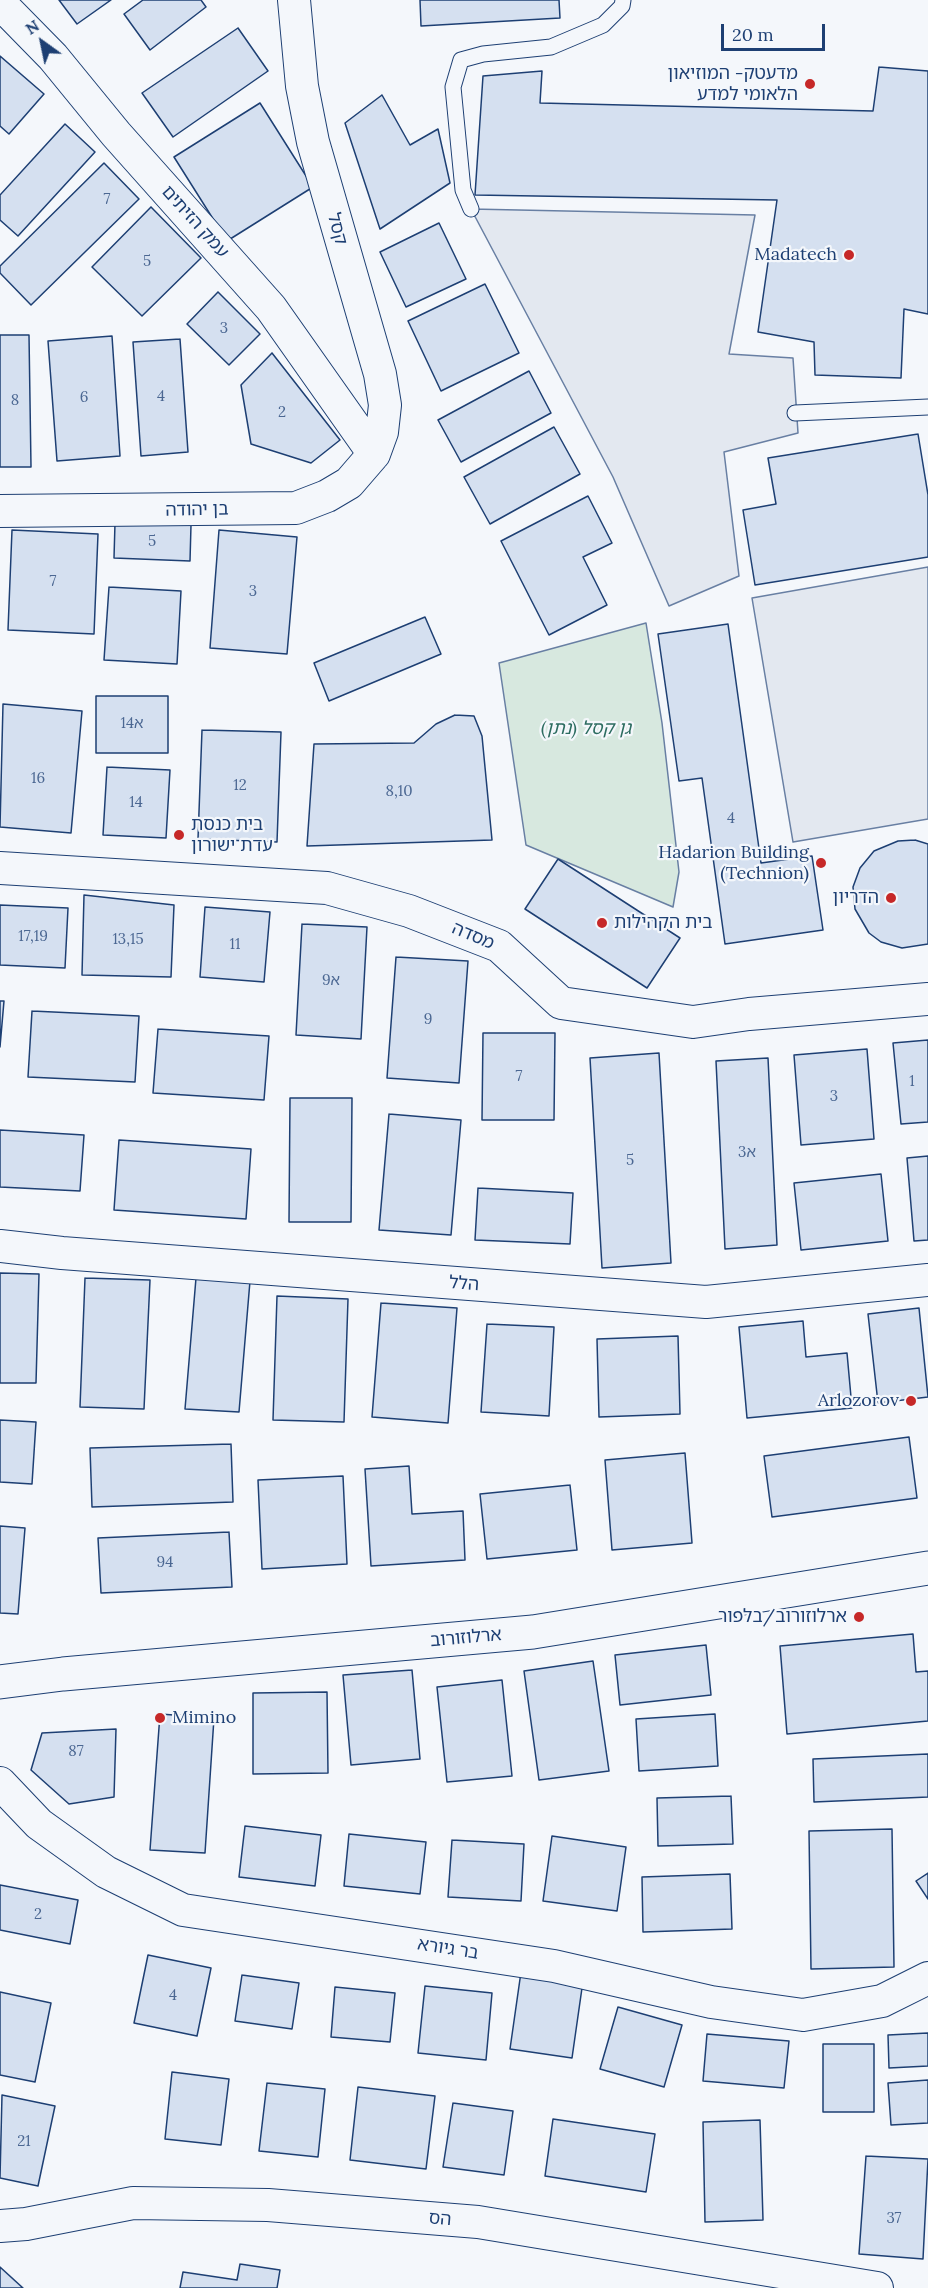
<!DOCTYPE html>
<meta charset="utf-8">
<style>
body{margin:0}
#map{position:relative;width:928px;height:2288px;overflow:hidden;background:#f4f7fb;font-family:Lora,serif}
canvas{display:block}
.north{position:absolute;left:12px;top:12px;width:60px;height:60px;-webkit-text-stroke:4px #f4f7fb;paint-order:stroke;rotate:327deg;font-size:16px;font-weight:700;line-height:24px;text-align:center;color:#1d3f73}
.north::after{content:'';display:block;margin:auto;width:21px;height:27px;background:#1d3f73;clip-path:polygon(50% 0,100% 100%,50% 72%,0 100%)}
.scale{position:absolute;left:721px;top:24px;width:104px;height:27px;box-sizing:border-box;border:3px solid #1d3f73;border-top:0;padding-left:8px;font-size:18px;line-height:21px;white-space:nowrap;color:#1d3f73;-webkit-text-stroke:4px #f4f7fb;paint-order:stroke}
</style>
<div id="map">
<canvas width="928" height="2288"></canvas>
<div class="north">N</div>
<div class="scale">20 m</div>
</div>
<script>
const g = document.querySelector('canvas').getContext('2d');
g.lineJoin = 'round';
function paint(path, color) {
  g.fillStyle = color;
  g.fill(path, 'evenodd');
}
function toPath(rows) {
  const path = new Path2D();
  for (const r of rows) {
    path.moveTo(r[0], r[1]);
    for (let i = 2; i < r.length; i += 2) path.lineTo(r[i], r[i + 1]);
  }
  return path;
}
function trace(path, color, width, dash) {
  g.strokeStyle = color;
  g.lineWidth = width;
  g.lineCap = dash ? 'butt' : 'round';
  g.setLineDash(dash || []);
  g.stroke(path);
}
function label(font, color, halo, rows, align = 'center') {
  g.font = font + ' Lora,"Noto Sans Hebrew",serif';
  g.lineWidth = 4.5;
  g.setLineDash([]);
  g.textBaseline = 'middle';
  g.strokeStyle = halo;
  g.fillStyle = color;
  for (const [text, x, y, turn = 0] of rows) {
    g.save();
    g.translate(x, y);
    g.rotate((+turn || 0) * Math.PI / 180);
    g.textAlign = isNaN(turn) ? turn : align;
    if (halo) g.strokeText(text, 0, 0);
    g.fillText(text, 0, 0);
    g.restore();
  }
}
const green = toPath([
 [646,623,662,723,679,872,673,907,526,845,499,663,646,623]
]);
paint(green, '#d7e8df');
trace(green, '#687fa3', 1.5);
const parking = toPath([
 [471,209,755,215,729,354,793,358,798,433,724,452,739,576,669,606,613,477,471,209],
 [928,567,928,819,793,842,752,598,928,567]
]);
paint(parking, '#e3e8f0');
trace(parking, '#687fa3', 1.5);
const building = toPath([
 [59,0,111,0,77,24,59,0],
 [143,0,201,0,206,7,150,50,124,14,143,0],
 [420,0,559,0,560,18,421,26,420,0],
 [238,28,268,71,173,137,142,93,238,28],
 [0,56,44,94,9,134,0,126,0,56],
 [879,67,928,71,928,314,904,309,901,378,815,375,814,342,758,332,777,200,475,195,483,76,542,71,540,103,873,111,879,67],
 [382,95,410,145,438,129,450,183,380,229,345,123,382,95],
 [260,103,313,187,227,241,174,157,260,103],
 [65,124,95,152,18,236,0,220,0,195,65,124],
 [104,163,139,199,31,305,0,273,0,266,104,163],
 [151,207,201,258,142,316,92,267,151,207],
 [439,223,466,279,406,307,380,252,439,223],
 [485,284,519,353,441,391,408,321,485,284],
 [218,292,260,334,229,365,187,324,218,292],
 [0,335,29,335,31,467,0,467,0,335],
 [112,336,120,456,57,461,48,341,112,336],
 [180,339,188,452,141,456,133,342,180,339],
 [272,353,340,440,311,463,251,444,241,385,272,353],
 [529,371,551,413,461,462,438,420,529,371],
 [554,427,580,474,490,524,464,477,554,427],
 [918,434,928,495,928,557,755,585,743,510,776,504,768,458,918,434],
 [588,496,612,543,583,557,607,605,549,635,501,541,588,496],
 [115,523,191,525,190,561,114,558,115,523],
 [12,530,98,534,94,634,8,630,12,530],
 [219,530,297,537,287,654,210,648,219,530],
 [109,587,181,591,177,664,104,660,109,587],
 [425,617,441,654,329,701,314,663,425,617],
 [728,624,761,863,812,856,823,930,725,944,702,778,679,781,658,634,728,624],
 [96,696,168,696,168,753,96,753,96,696],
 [3,704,82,711,71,833,0,827,3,704],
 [455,715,474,716,482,736,492,840,307,846,314,744,414,743,436,724,455,715],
 [202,730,281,732,277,842,198,839,202,730],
 [107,767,170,770,166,838,103,835,107,767],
 [915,840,928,844,928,944,902,948,881,942,869,933,855,909,853,887,860,868,874,851,898,841,915,840],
 [558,859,680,938,647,988,525,909,558,859],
 [84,895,174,905,171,977,82,975,84,895],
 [0,905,68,908,65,968,0,965,0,905],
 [205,907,270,912,264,982,200,977,205,907],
 [302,924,367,927,361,1039,296,1035,302,924],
 [396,957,468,961,459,1083,387,1078,396,957],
 [0,1001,4,1001,0,1047,0,1001],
 [32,1011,139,1016,135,1082,28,1077,32,1011],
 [158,1029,269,1036,264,1100,153,1093,158,1029],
 [483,1033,555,1033,554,1120,482,1120,483,1033],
 [928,1040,928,1122,901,1124,893,1043,928,1040],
 [867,1049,874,1139,801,1145,794,1055,867,1049],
 [659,1053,671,1263,602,1268,590,1058,659,1053],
 [768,1058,777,1245,725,1249,716,1061,768,1058],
 [290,1098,352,1098,351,1222,289,1222,290,1098],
 [389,1114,461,1120,451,1235,379,1230,389,1114],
 [0,1130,84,1135,80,1191,0,1187,0,1130],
 [119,1140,251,1149,246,1219,114,1210,119,1140],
 [928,1156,928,1240,914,1241,907,1158,928,1156],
 [881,1174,888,1241,801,1250,794,1183,881,1174],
 [478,1188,573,1193,570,1244,475,1240,478,1188],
 [0,1273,39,1274,36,1383,0,1383,0,1273],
 [85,1278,150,1280,144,1409,80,1407,85,1278],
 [196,1278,250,1281,239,1412,185,1409,196,1278],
 [277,1296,348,1299,344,1422,273,1420,277,1296],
 [381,1303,457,1308,448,1423,372,1417,381,1303],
 [919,1308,928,1397,878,1403,868,1314,919,1308],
 [803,1321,806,1357,847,1353,852,1408,747,1418,739,1327,803,1321],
 [487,1324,554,1327,549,1416,481,1412,487,1324],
 [678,1336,680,1414,599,1417,597,1339,678,1336],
 [0,1420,36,1422,32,1484,0,1482,0,1420],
 [909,1437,917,1498,772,1517,764,1456,909,1437],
 [231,1444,233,1502,92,1507,90,1448,231,1444],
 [685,1453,692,1543,612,1550,605,1460,685,1453],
 [409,1466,412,1514,463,1511,465,1560,371,1566,365,1469,409,1466],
 [343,1476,347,1564,262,1569,258,1480,343,1476],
 [570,1485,577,1550,487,1559,480,1494,570,1485],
 [0,1526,25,1528,18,1614,0,1613,0,1526],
 [229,1532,232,1587,101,1593,98,1538,229,1532],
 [913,1634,916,1672,928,1671,928,1721,787,1734,780,1646,913,1634],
 [706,1645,711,1695,620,1705,615,1655,706,1645],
 [593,1661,609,1771,539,1780,524,1671,593,1661],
 [412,1670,420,1759,351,1765,343,1675,412,1670],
 [502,1680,512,1776,447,1782,437,1687,502,1680],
 [327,1692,328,1773,253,1774,253,1693,327,1692],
 [160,1714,214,1718,205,1853,150,1850,160,1714],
 [715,1714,718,1766,639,1771,636,1719,715,1714],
 [116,1729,114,1797,69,1804,31,1770,42,1733,116,1729],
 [928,1754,928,1797,814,1802,813,1759,928,1754],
 [731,1796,733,1844,658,1846,657,1798,731,1796],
 [245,1826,321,1835,315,1886,239,1877,245,1826],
 [892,1829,894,1967,811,1969,809,1831,892,1829],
 [349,1834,426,1842,420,1894,344,1886,349,1834],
 [552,1836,626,1847,617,1911,543,1901,552,1836],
 [452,1840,524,1844,521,1901,448,1897,452,1840],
 [928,1873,928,1899,916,1881,928,1873],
 [730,1874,732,1929,643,1932,642,1877,730,1874],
 [0,1885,78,1900,70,1944,0,1930,0,1885],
 [148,1955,211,1968,197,2036,134,2023,148,1955],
 [521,1972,583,1981,572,2058,510,2049,521,1972],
 [242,1975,299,1983,292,2029,235,2021,242,1975],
 [425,1986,492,1993,486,2060,418,2053,425,1986],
 [335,1987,395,1993,390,2042,331,2037,335,1987],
 [0,1992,51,2003,35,2082,0,2075,0,1992],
 [618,2007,682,2025,664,2087,600,2069,618,2007],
 [928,2033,928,2066,889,2068,888,2035,928,2033],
 [707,2034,789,2041,784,2088,703,2081,707,2034],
 [823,2044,874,2044,874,2112,823,2112,823,2044],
 [172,2072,229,2079,221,2145,165,2139,172,2072],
 [928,2080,928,2123,891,2125,888,2083,928,2080],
 [267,2083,325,2089,318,2157,259,2151,267,2083],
 [358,2087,435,2096,426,2169,350,2160,358,2087],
 [2,2095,55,2106,38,2186,0,2178,2,2095],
 [453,2103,513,2111,504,2175,443,2167,453,2103],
 [553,2119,655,2134,646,2192,545,2176,553,2119],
 [760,2120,763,2220,705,2222,703,2122,760,2120],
 [866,2156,928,2159,923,2259,859,2254,866,2156],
 [240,2264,280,2270,277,2288,180,2288,183,2272,237,2280,240,2264],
 [0,2267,23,2288,0,2288,0,2267]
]);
paint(building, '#d5e0f0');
trace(building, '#1d3f73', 1.5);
const lane = toPath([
 [471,209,463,190,453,87,461,60,483,54,551,47,603,25,622,6,623,0],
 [795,413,928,407]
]);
const street = toPath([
 [0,3,53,57,116,134,271,308,374,454],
 [0,511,296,508,327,496,349,483,374,454,382,432,385,405,380,374,313,142,302,86,294,0],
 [0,868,327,888,409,911,499,946,561,1003,693,1022,749,1014,928,999],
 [0,1246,62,1253,706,1302,928,1280],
 [0,1783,39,1824,106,1872,183,1910,554,1966,711,2002,803,2015,882,2001,928,1978],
 [0,2226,26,2224,133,2203,268,2205,478,2222,877,2288]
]);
const secondary = toPath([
 [0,1682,63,1674,533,1632,928,1568]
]);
trace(lane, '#1d3f73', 17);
trace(street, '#1d3f73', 34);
trace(secondary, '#1d3f73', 35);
trace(lane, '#f4f7fb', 15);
trace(street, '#f4f7fb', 32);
trace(secondary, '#f4f7fb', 33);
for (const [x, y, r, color] of [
 [810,84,6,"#c62828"],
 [849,255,6,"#c62828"],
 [179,835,6,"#c62828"],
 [821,863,6,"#c62828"],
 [891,898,6,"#c62828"],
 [602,923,6,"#c62828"],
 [911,1401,6,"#c62828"],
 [859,1617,6,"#c62828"],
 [160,1718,6,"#c62828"]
]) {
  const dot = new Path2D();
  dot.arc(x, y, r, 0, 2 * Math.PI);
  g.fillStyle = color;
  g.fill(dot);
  trace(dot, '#f4f7fb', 2);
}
label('15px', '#4b6792', null, [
 ["7",107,200],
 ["5",147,262],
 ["3",224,329],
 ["4",161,397],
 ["6",84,398],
 ["8",15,401],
 ["2",282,413],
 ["5",152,542],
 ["7",53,582],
 ["3",253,592],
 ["14א",132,724],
 ["16",38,779],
 ["12",240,786],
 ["8,10",399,792],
 ["14",136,803],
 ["4",731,819],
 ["17,19",33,937],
 ["13,15",128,940],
 ["11",235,945],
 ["9א",331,981],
 ["9",428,1020],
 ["7",519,1077],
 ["1",912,1082],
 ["3",834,1097],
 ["3א",747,1153],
 ["5",630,1161],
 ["94",165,1563],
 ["87",76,1752],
 ["2",38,1915],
 ["4",173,1996],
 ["21",24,2142],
 ["37",894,2219]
]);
label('18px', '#1d3f73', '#f4f7fb', [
 ["מדעטק- המוזיאון",798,74],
 ["הלאומי למדע",798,95],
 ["Madatech",837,255],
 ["בית כנסת",191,825,"left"],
 ["עדת ישורון",191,846,"left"],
 ["Hadarion Building",809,853],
 ["(Technion)",809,874],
 ["הדריון",879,898],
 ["בית הקהילות",614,923,"left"],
 ["Arlozorov",899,1401],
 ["ארלוזורוב/בלפור",847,1617],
 ["Mimino",172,1718,"left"]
], 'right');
label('18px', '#1d3f73', '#f4f7fb', [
 ["עמק הזיתים",195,222,48],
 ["קסל",337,229,75],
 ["בן יהודה",197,510,-1],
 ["מסדה",473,936,23],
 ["הלל",464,1284,4],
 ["ארלוזורוב",466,1638,-5],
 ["בר גיורא",448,1949,9],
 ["הס",440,2219,5]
]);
label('italic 18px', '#2c6c60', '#f4f7fb', [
 ["גן קסל (נתן)",586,729]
]);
</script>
